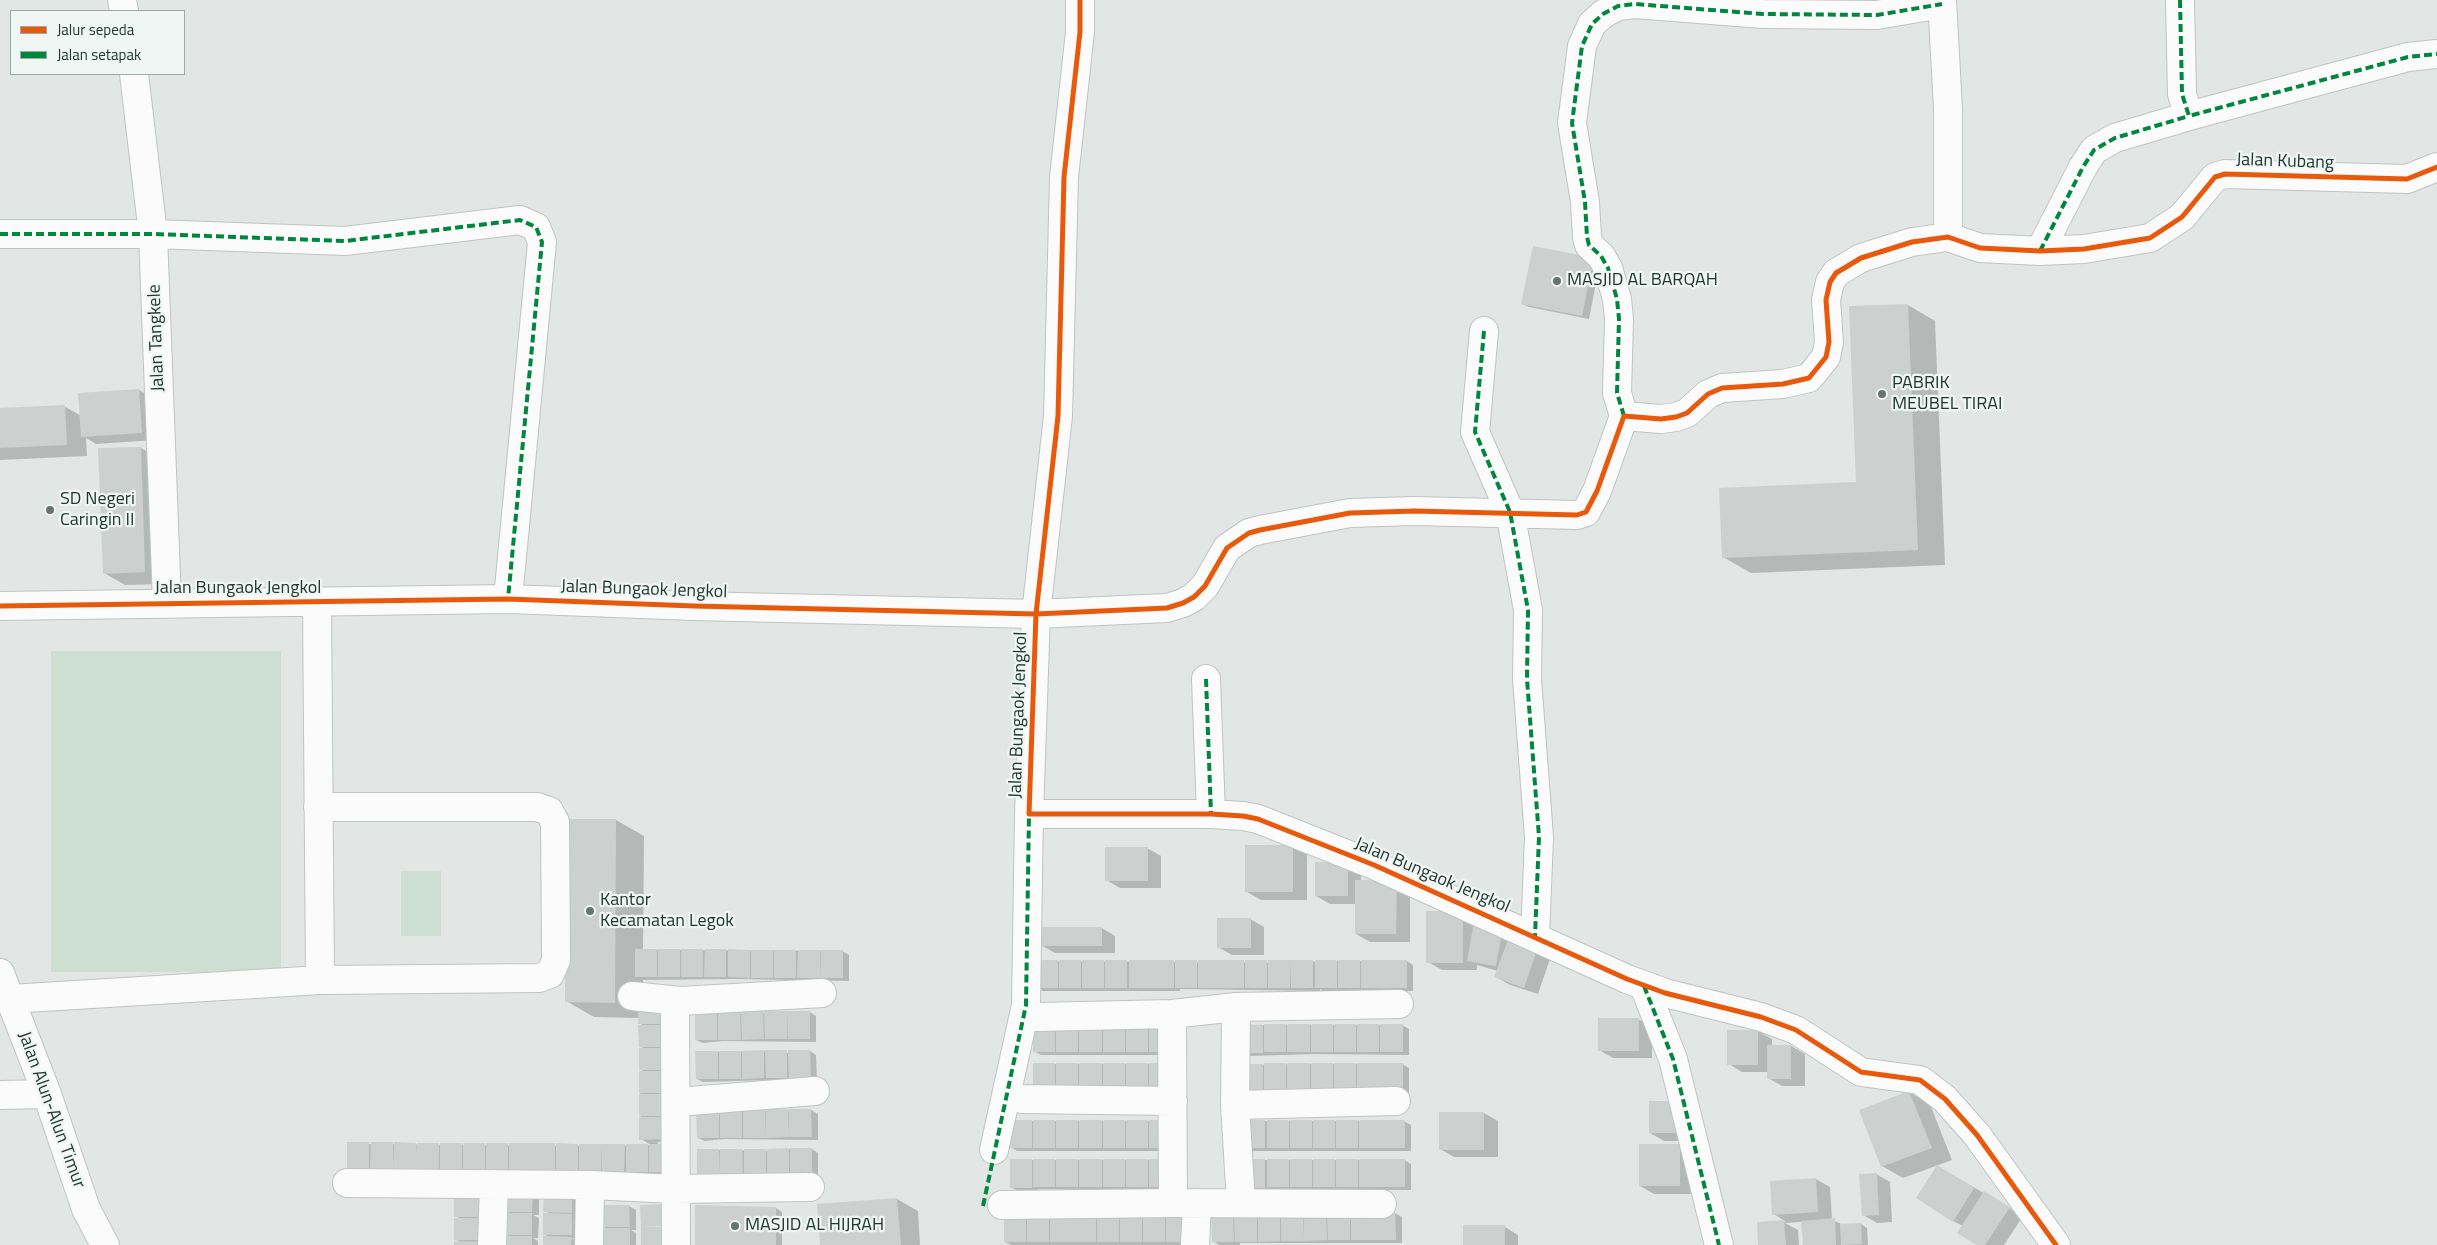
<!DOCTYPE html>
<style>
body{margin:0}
#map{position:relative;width:2437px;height:1245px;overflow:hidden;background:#e2e7e5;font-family:"Titillium Web",sans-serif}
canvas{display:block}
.legend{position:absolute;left:10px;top:10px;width:175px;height:65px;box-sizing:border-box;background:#eff6f3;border:1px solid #9daaa5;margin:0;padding:6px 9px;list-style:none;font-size:15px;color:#223731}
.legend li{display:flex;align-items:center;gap:10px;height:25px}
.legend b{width:25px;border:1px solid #9daaa5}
</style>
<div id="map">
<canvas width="2437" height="1245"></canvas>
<ul class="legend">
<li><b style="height:6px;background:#e8590c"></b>Jalur sepeda</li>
<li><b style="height:6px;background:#00873e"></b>Jalan setapak</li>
</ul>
</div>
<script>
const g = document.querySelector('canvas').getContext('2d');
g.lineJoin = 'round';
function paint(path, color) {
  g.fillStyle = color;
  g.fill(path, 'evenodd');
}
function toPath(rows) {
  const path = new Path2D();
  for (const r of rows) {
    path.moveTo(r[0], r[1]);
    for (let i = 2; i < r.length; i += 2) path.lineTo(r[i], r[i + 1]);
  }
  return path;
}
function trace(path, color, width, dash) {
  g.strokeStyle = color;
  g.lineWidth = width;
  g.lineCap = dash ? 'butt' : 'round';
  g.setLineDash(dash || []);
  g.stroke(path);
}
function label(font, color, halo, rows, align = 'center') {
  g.font = font + ' "Titillium Web",sans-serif';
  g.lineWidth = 4.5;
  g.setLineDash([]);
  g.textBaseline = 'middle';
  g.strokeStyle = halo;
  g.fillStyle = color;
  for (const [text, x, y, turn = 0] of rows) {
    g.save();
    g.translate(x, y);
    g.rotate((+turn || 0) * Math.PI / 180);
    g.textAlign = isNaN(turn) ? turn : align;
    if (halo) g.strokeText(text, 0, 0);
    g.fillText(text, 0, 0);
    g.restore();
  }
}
paint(toPath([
 [51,651,281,651,281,972,51,972],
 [401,871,441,871,441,936,401,936]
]), '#cdded2');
paint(toPath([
 [1600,263,1589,319,1529,307,1522,304],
 [1908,305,1935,321,1945,565,1751,573,1723,557,1858,483],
 [139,390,152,398,155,440,96,444,86,438,87,456,0,460,0,409,64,406,81,416],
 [141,448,161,460,166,584,125,585,104,573],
 [616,820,644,836,643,950,842,951,849,955,849,981,733,979,643,980,643,1003,666,1003,674,1142,658,1142,658,1145,677,1175,355,1174,349,1144,580,1146,651,1145,641,1139,640,1073,645,1072,640,1069,645,1049,640,1046,644,1026,639,1023,639,1018,594,1017,566,1001],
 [1293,846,1307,854,1307,900,1261,900,1247,892],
 [1147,848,1161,856,1161,888,1120,888,1106,880],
 [1316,863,1361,871,1361,881,1410,889,1410,942,1370,942,1356,934,1356,904,1330,904,1316,896],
 [1463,912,1550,959,1538,994,1510,985,1496,977,1498,971,1477,965,1477,970,1442,970,1428,962],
 [1250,919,1264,927,1264,955,1232,955,1218,947],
 [1102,928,1115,936,1115,953,1055,953,1041,945],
 [1037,961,1269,963,1269,961,1313,961,1316,963,1316,961,1407,961,1413,965,1413,991,1323,991,1320,989,1320,991,1180,989,1180,991,1043,991,1037,987],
 [810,1012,816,1016,816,1042,723,1041,703,1043,696,1040,696,1014],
 [1638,1019,1652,1027,1652,1058,1613,1058,1599,1050],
 [1034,1025,1171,1025,1178,1055,1041,1055,1034,1051],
 [1242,1025,1402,1025,1409,1029,1409,1055,1316,1054,1249,1056],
 [1758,1031,1772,1039,1772,1046,1791,1046,1805,1054,1805,1086,1782,1086,1768,1078,1768,1072,1742,1072,1729,1064],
 [764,1051,790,1053,810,1051,816,1055,817,1081,770,1080,703,1082,697,1079,717,1052],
 [1034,1064,1171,1064,1178,1094,1061,1093],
 [1309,1064,1402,1064,1409,1068,1409,1094,1249,1095,1242,1065],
 [1909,1092,1930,1104,1952,1160,1903,1178,1882,1166],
 [1650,1102,1690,1141,1664,1141,1650,1133],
 [811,1110,818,1114,818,1140,725,1139,705,1141,698,1138,698,1112],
 [1484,1113,1498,1121,1498,1157,1454,1157,1440,1149],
 [1032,1121,1171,1121,1178,1151,1017,1151,1011,1147],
 [1265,1121,1404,1121,1411,1125,1411,1151,1251,1151,1244,1147],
 [1680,1146,1694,1154,1694,1194,1654,1194,1640,1186],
 [788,1149,812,1149,818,1153,818,1179,705,1180,719,1150,768,1151],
 [1032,1160,1171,1160,1178,1190,1038,1189,1038,1191,1018,1191,1011,1187],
 [1265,1160,1404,1160,1411,1164,1411,1190,1272,1189,1272,1191,1251,1191],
 [1876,1174,1890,1182,1892,1222,1877,1223,1863,1215],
 [1951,1174,2023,1216,2004,1245,1978,1245,1963,1226,1953,1221],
 [1816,1179,1830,1187,1832,1220,1844,1225,1861,1224,1867,1228,1868,1245,1804,1245,1802,1222,1785,1223,1798,1230,1799,1245,1760,1245,1758,1224,1786,1222,1774,1214],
 [539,1195,539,1215,533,1215,539,1218,538,1238,533,1238,538,1241,538,1245,505,1245,511,1237,505,1234,511,1214,506,1211],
 [579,1195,578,1239,572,1238,578,1242,578,1245,545,1245,550,1238,544,1234,550,1214,545,1211],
 [483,1196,485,1245,455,1245,461,1242,455,1239,461,1219,456,1216],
 [897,1199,918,1211,920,1245,822,1245],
 [629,1206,636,1210,636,1230,631,1230,636,1233,636,1245,603,1245,608,1229,602,1226],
 [776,1208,782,1212,782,1245,696,1245],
 [1395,1213,1402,1217,1402,1243,1240,1243,1240,1245,1219,1245,1213,1241,1212,1215],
 [1005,1216,1188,1216,1194,1245,1011,1245,1005,1242],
 [1505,1227,1518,1235,1518,1245,1464,1245]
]), '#0003');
paint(toPath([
 [1533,246,1594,258,1582,316,1521,304],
 [1908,304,1918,550,1722,558,1719,488,1856,482,1849,306],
 [139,389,142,433,81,437,78,393],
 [65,405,67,445,0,448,0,408],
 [141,447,145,572,103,574,98,448],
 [565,819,616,819,615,1003,565,1002],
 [1245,845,1293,845,1293,892,1245,892],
 [1105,847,1148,847,1148,881,1105,881],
 [1315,862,1348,862,1348,896,1315,896],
 [1355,880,1397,880,1396,934,1355,934],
 [1426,911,1463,911,1463,963,1426,963],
 [1217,918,1251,918,1251,948,1217,948],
 [1474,922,1503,927,1496,966,1467,961],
 [1040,927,1102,927,1102,946,1040,946],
 [1508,940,1537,950,1524,988,1494,977],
 [635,949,657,949,657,977,635,977],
 [658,949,680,949,680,977,658,977],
 [681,949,703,949,703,977,681,977],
 [705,949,726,949,726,977,704,977],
 [728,949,750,950,750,978,728,977],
 [751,950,773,950,773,978,751,978],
 [774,950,796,950,796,978,774,978],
 [798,950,820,950,820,978,797,978],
 [821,950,843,950,843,978,820,978],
 [1036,960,1058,960,1058,988,1036,988],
 [1059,960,1081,960,1081,988,1059,988],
 [1082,960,1104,960,1104,988,1082,988],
 [1105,960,1127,960,1127,988,1105,988],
 [1129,960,1151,960,1151,988,1129,988],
 [1151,960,1174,960,1174,988,1151,988],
 [1175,960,1197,960,1197,988,1175,988],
 [1198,960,1221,960,1221,988,1198,988],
 [1221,960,1244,960,1244,988,1221,988],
 [1245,960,1267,960,1267,988,1245,988],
 [1268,960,1291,960,1290,988,1268,988],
 [1291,960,1313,960,1313,988,1291,988],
 [1315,960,1337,960,1337,988,1315,988],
 [1338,960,1360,960,1360,988,1338,988],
 [1361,960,1384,960,1384,988,1361,988],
 [1384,960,1407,960,1407,988,1384,988],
 [638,1002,666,1002,667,1024,638,1024],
 [763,1011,764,1039,742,1040,741,1012],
 [764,1011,787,1011,787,1039,765,1039],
 [787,1011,810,1011,810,1039,788,1039],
 [695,1012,717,1012,717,1040,695,1040],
 [718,1012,740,1012,741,1040,718,1040],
 [1598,1018,1639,1018,1639,1051,1598,1051],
 [1033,1024,1055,1024,1055,1052,1033,1052],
 [1056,1024,1078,1024,1078,1052,1056,1052],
 [1079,1024,1102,1024,1102,1052,1079,1052],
 [1103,1024,1125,1024,1125,1052,1103,1052],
 [1126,1024,1148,1024,1148,1052,1126,1052],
 [1149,1024,1171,1024,1171,1052,1149,1052],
 [1241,1024,1263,1025,1263,1053,1241,1053],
 [1264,1024,1286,1024,1286,1052,1264,1052],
 [1287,1024,1310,1024,1310,1052,1287,1052],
 [1311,1024,1333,1024,1333,1052,1311,1052],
 [1334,1024,1356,1024,1356,1052,1334,1052],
 [1357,1024,1379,1024,1379,1052,1357,1052],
 [1380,1024,1403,1024,1403,1052,1380,1052],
 [638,1025,667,1025,667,1047,639,1047],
 [1727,1030,1758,1030,1758,1065,1727,1065],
 [1767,1045,1791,1045,1791,1079,1767,1079],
 [639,1048,667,1048,667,1070,639,1070],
 [764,1050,764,1078,742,1079,742,1051],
 [765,1050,787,1050,787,1078,766,1078],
 [788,1050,810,1050,811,1078,789,1078],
 [695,1051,718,1051,718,1079,696,1079],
 [719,1051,741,1051,741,1079,719,1079],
 [1033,1063,1055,1063,1055,1092,1033,1092],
 [1056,1063,1078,1063,1078,1091,1056,1091],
 [1079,1063,1102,1063,1102,1091,1079,1091],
 [1103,1063,1125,1063,1125,1091,1103,1091],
 [1126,1063,1148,1063,1148,1091,1126,1091],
 [1149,1063,1171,1063,1171,1091,1149,1091],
 [1264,1063,1286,1063,1286,1092,1264,1092],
 [1287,1063,1310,1063,1310,1091,1287,1091],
 [1311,1063,1333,1063,1333,1091,1311,1091],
 [1334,1063,1356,1063,1356,1091,1334,1091],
 [1357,1063,1380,1063,1380,1091,1357,1091],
 [1380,1063,1403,1063,1403,1091,1380,1091],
 [1241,1064,1263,1064,1263,1092,1241,1092],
 [639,1071,667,1071,667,1093,639,1093],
 [1909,1091,1932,1148,1881,1167,1859,1110],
 [639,1094,667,1094,667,1116,639,1116],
 [1649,1101,1677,1101,1677,1133,1649,1133],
 [742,1109,742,1138,720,1138,720,1110],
 [743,1109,765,1109,766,1138,743,1138],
 [766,1109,788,1109,789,1137,766,1138],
 [789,1109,811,1109,812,1137,789,1137],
 [696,1110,719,1110,719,1138,697,1138],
 [1439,1112,1484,1112,1484,1150,1439,1150],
 [639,1117,667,1117,667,1139,639,1140],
 [1010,1120,1032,1120,1032,1148,1010,1148],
 [1033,1120,1055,1120,1055,1148,1033,1148],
 [1056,1120,1078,1120,1078,1148,1056,1148],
 [1079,1120,1102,1120,1102,1148,1079,1148],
 [1103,1120,1125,1120,1125,1148,1103,1148],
 [1126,1120,1148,1120,1148,1148,1126,1148],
 [1149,1120,1171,1120,1171,1148,1149,1148],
 [1243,1120,1265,1120,1265,1148,1243,1148],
 [1267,1120,1289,1120,1289,1148,1267,1148],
 [1290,1120,1312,1120,1312,1148,1290,1148],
 [1313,1120,1335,1120,1335,1148,1313,1148],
 [1336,1120,1358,1120,1358,1148,1336,1148],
 [1359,1120,1382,1120,1382,1148,1359,1148],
 [1382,1120,1405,1120,1405,1148,1382,1148],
 [347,1142,369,1142,369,1170,347,1170],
 [371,1142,393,1142,393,1170,370,1170],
 [394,1142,416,1143,416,1153,417,1143,439,1143,439,1171,393,1170],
 [440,1143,462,1143,462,1171,440,1171],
 [463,1143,485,1143,485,1171,463,1171],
 [486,1143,508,1143,508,1171,486,1171],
 [509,1143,532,1143,532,1171,509,1171],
 [532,1143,555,1143,555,1171,532,1171],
 [556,1143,578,1144,578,1171,556,1171],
 [579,1144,602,1144,601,1172,579,1171],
 [602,1144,625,1144,624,1172,602,1172],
 [626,1144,648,1144,648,1172,626,1172],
 [649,1144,671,1144,671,1172,649,1172],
 [1639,1144,1680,1144,1680,1186,1639,1186],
 [789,1148,789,1176,767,1177,767,1149],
 [790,1148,812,1148,812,1176,790,1176],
 [697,1149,719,1149,720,1177,697,1177],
 [720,1149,742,1149,743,1177,720,1177],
 [744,1149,766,1149,766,1177,744,1177],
 [1010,1159,1032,1159,1032,1188,1010,1188],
 [1033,1159,1055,1159,1055,1187,1033,1187],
 [1056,1159,1078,1159,1078,1187,1056,1187],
 [1079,1159,1102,1159,1102,1187,1079,1187],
 [1103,1159,1125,1159,1125,1187,1103,1187],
 [1126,1159,1148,1159,1148,1187,1126,1187],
 [1149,1159,1171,1159,1171,1187,1149,1187],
 [1243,1159,1265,1159,1265,1188,1243,1188],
 [1267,1159,1289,1159,1289,1187,1267,1187],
 [1290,1159,1312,1159,1312,1187,1290,1187],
 [1313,1159,1335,1159,1335,1187,1313,1187],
 [1336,1159,1358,1159,1358,1187,1336,1187],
 [1359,1159,1382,1159,1382,1187,1359,1187],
 [1382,1159,1405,1159,1405,1187,1382,1187],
 [1937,1165,1974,1188,1953,1222,1916,1198],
 [1877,1173,1879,1215,1862,1216,1859,1174],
 [1816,1178,1818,1212,1772,1215,1770,1181],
 [505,1190,533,1190,532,1212,504,1212],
 [544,1190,572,1190,572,1213,543,1212],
 [1984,1191,2010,1207,1985,1245,1976,1245,1957,1233],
 [454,1195,483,1195,482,1217,454,1217],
 [897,1198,901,1245,820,1245,817,1204],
 [668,1204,669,1226,641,1227,640,1205],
 [601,1205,629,1205,630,1227,601,1227],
 [695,1205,776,1207,776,1245,695,1245],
 [1350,1212,1350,1240,1328,1240,1327,1213],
 [1351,1212,1373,1212,1373,1222,1373,1212,1395,1212,1396,1240,1351,1240],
 [504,1213,532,1213,532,1235,504,1235],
 [543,1213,572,1214,572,1235,543,1235],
 [1280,1213,1280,1241,1258,1242,1258,1214],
 [1281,1213,1303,1213,1304,1241,1281,1241],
 [1304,1213,1326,1213,1327,1240,1304,1241],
 [1004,1214,1026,1214,1026,1242,1004,1242],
 [1027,1214,1049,1214,1049,1242,1027,1242],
 [1050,1214,1073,1214,1073,1242,1050,1242],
 [1073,1214,1096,1214,1096,1242,1073,1242],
 [1097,1214,1119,1214,1119,1242,1097,1242],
 [1120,1214,1142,1214,1142,1242,1120,1242],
 [1143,1214,1165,1214,1165,1242,1143,1242],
 [1166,1214,1188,1214,1188,1242,1166,1242],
 [1211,1214,1233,1214,1234,1242,1212,1242],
 [1234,1214,1257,1214,1257,1242,1235,1242],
 [454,1218,482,1218,482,1240,454,1240],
 [1835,1218,1836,1245,1803,1245,1801,1221],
 [1784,1220,1786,1245,1758,1245,1757,1222],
 [1861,1223,1862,1244,1841,1245,1840,1224],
 [1463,1225,1505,1225,1505,1245,1463,1245],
 [641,1227,669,1227,669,1245,641,1245],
 [601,1228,630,1228,630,1245,602,1245],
 [504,1236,532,1236,532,1245,504,1245],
 [543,1236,572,1237,571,1245,543,1245],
 [454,1241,482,1242,482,1245,454,1245]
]), '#ccd0cf');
const minor = toPath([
 [122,0,124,11],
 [1080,0,1080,32,1064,177,1058,416,1036,614,1029,814,1211,814,1243,816,1258,819,1374,865,1627,979,1665,993,1761,1017,1796,1030,1861,1072,1920,1080,1945,1099,1977,1135,2056,1245],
 [1942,0,1948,109,1948,237],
 [2180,0,2182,94,2189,116,2408,57,2437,54],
 [134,74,153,234,167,603],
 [0,234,153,234,345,241,520,220,536,227,542,242,508,599],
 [2040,251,2083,167,2094,150,2115,138,2189,116],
 [1484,331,1475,432,1510,512,1528,610,1527,679,1539,837,1535,937],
 [1624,416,1617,393,1619,319,1617,299,1608,268,1601,256,1589,245,1587,237,1585,202,1572,123,1582,46,1592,24,1603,14,1618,6,1635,4,1763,14,1877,15,1942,4],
 [0,606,508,599,694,606,1036,614,1167,608,1183,603,1194,597,1205,586,1227,548,1249,533,1260,530,1350,513,1414,511,1577,515,1586,512,1597,491,1624,416,1661,419,1676,417,1687,413,1708,394,1722,388,1783,384,1809,378,1826,357,1829,342,1826,300,1830,282,1836,273,1861,258,1912,242,1948,237,1980,248,2040,251,2084,249,2150,238,2182,217,2215,177,2225,174,2407,179,2437,167],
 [1206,679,1211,814],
 [318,807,537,807,549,811,555,822,556,960,550,974,539,978,320,980],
 [0,973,47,1094,86,1209,105,1245],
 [1644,986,1673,1059,1719,1245],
 [632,996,680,1001],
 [10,999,320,980,317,602],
 [1236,1007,1235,1105,1241,1203],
 [1172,1014,1173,1203],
 [1036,1017,1172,1014,1236,1007,1399,1004],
 [0,1095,47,1094],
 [1022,1099,1173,1101],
 [677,1102,815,1091],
 [1235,1105,1396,1101],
 [994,1150,1026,1005,1029,814],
 [347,1183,590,1185,676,1189,810,1187],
 [1002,1205,1173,1203,1382,1204],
 [492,1245,494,1184],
 [589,1245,590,1185],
 [676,1245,675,1011,680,1001,822,993],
 [1195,1245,1197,1203]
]);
trace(minor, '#bfc4c2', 30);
trace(minor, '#fbfbfb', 28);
trace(toPath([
 [2180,0,2182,94,2189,116,2408,57,2437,54],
 [0,234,153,234,345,241,520,220,536,227,542,242,508,599],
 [2040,251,2083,167,2094,150,2115,138,2189,116],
 [1484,331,1475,432,1510,512,1528,610,1527,679,1539,837,1535,937],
 [1624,416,1617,393,1619,319,1617,299,1608,268,1601,256,1589,245,1587,237,1585,202,1572,123,1582,46,1592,24,1603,14,1618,6,1635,4,1763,14,1877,15,1942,4],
 [1206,679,1211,814],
 [1644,986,1673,1059,1719,1245],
 [983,1206,1026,1005,1029,814]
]), '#00873e', 4, [8, 4]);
trace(toPath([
 [1080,0,1080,32,1064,177,1058,416,1036,614,1029,814,1211,814,1243,816,1258,819,1374,865,1627,979,1665,993,1761,1017,1796,1030,1861,1072,1920,1080,1945,1099,1977,1135,2056,1245],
 [0,606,508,599,694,606,1036,614,1167,608,1183,603,1194,597,1205,586,1227,548,1249,533,1260,530,1350,513,1414,511,1577,515,1586,512,1597,491,1624,416,1661,419,1676,417,1687,413,1708,394,1722,388,1783,384,1809,378,1826,357,1829,342,1826,300,1830,282,1836,273,1861,258,1912,242,1948,237,1980,248,2040,251,2084,249,2150,238,2182,217,2215,177,2225,174,2407,179,2437,167]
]), '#e8590c', 5);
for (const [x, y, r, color] of [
 [1557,281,5,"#657570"],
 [1882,394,5,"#657570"],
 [50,510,5,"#657570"],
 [590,911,5,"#657570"],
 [735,1226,5,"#657570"]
]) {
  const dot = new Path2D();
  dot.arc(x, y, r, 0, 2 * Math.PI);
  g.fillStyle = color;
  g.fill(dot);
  trace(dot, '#eff6f3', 2);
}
label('18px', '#223731', '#eff6f3', [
 ["Jalan Kubang",2285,162,2],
 ["Jalan Tangkele",157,338,-92],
 ["Jalan Bungaok Jengkol",238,589],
 ["Jalan Bungaok Jengkol",644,590,2],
 ["Jalan Bungaok Jengkol",1019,715,-88],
 ["Jalan Bungaok Jengkol",1432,876,23],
 ["Jalan Alun-Alun Timur",51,1110,70]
]);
label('18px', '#223731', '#eff6f3', [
 ["MASJID AL BARQAH",1567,281],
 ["PABRIK",1892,384],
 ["MEUBEL TIRAI",1892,405],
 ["SD Negeri",60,500],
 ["Caringin II",60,521],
 ["Kantor",600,901],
 ["Kecamatan Legok",600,922],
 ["MASJID AL HIJRAH",745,1226]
], 'left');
</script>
